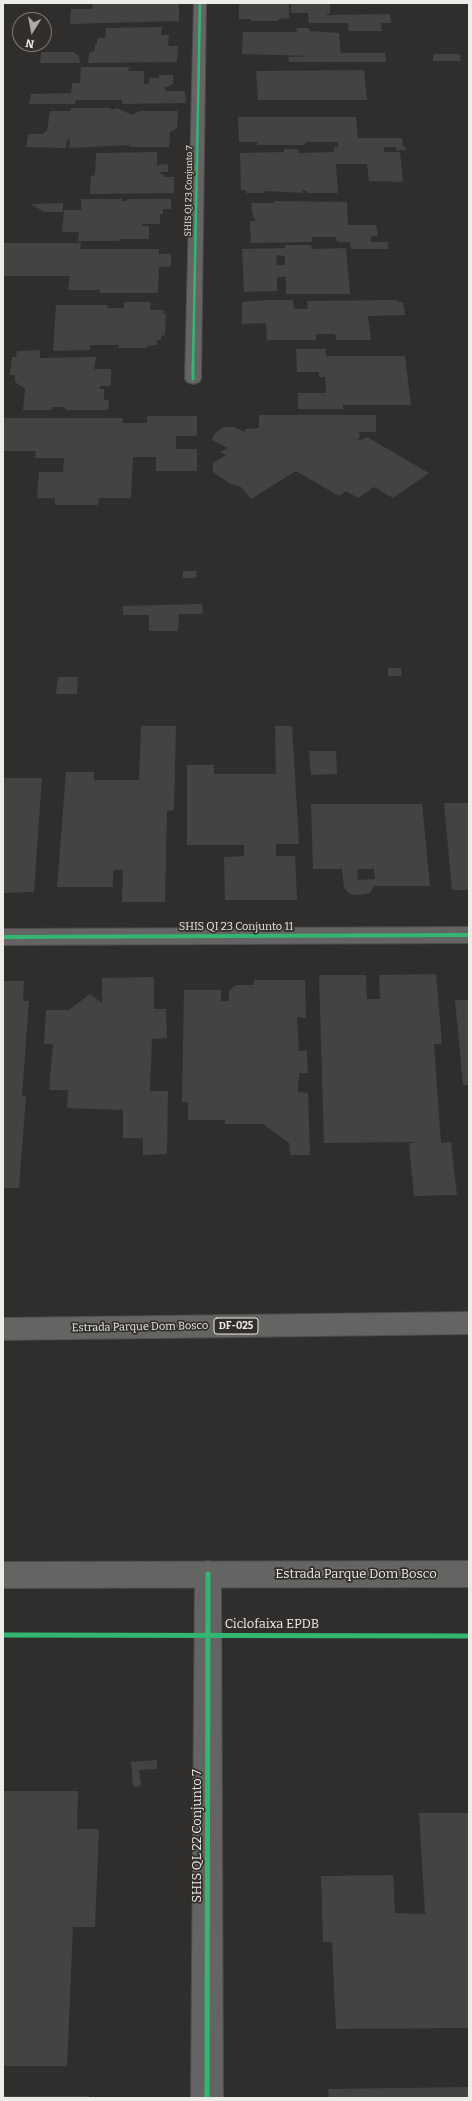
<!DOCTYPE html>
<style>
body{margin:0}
#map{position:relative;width:472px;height:2101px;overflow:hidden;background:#302e2c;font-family:Bitter,serif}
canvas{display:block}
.frame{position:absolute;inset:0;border:4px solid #eeece9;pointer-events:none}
.north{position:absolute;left:12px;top:12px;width:40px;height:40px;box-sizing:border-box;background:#322f2a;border:1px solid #7d7b76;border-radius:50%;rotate:191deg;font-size:11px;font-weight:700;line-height:16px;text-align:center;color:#eeece9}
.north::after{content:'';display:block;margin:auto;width:14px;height:18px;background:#acaaa7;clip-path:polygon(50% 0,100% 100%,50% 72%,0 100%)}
</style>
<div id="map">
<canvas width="472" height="2101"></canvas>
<div class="frame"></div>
<div class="north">N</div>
</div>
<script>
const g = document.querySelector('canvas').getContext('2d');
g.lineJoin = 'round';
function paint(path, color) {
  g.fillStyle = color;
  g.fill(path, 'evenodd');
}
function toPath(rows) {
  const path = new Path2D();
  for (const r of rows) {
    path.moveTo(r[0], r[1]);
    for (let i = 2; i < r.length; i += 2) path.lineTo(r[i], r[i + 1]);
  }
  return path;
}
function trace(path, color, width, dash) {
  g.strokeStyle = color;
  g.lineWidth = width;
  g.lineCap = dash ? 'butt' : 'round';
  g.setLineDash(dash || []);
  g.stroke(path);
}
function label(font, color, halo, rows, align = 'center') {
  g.font = font + ' Bitter,serif';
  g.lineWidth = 3.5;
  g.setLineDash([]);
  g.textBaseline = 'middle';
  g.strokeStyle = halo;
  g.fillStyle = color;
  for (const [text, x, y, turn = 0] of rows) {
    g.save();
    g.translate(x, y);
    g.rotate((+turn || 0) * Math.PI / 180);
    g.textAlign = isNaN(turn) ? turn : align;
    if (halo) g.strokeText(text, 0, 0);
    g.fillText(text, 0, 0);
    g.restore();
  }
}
paint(toPath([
 [93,3,179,3,179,21,70,24,71,9,92,9],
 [242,3,289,3,289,18,278,19,278,21,251,21,251,19,239,19,239,4],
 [291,3,330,3,330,14,327,13,327,15,390,14,391,23,381,23,382,31,349,31,348,23,309,23,308,13,291,13],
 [162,27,161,35,169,35,168,46,178,46,177,62,88,63,89,53,95,50,95,44,97,45,97,38,105,38,106,28],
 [296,28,309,28,309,31,339,33,341,53,385,53,386,62,289,62,288,57,312,56,242,54,243,32,297,32],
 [41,52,73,52,79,56,80,63,40,63],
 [433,54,460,54,461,61,433,61],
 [81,67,129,67,128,71,144,71,144,84,149,84,149,78,159,78,159,75,173,75,173,84,168,87,165,87,165,91,185,91,186,103,122,104,122,100,76,100,75,104,29,104,31,94,71,93,72,83,80,83],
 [364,70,367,100,258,100,256,71],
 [71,108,110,108,112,110,117,108,132,115,140,111,178,111,177,128,170,132,169,147,129,147,129,145,69,148,70,139,67,140,66,148,26,147,28,134,42,134,47,131,50,111,71,111],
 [238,117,356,117,358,138,402,138,403,146,405,146,406,150,396,150,396,147,384,147,384,152,400,152,403,182,369,181,367,164,336,164,338,193,307,193,307,191,303,190,303,193,265,191,265,193,246,193,246,190,241,190,240,153,284,152,284,149,298,149,298,153,334,152,334,147,338,147,338,142,305,142,305,145,257,145,257,142,239,142],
 [157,152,157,165,168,164,168,172,160,172,160,174,163,174,164,177,174,177,174,193,90,194,91,176,95,175,96,153],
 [81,199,122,199,122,201,127,201,128,199,171,199,171,209,163,209,163,214,160,214,160,224,142,224,142,226,149,226,149,239,119,239,119,241,78,241,79,232,62,232,64,210,81,210],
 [274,201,347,202,348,225,376,225,378,236,371,236,371,242,388,242,388,249,351,249,350,242,337,242,336,237,312,237,312,242,251,243,250,221,255,221,255,218,253,218,251,203,274,203],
 [63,203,63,212,44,212,31,204],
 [3,243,81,243,80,249,159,249,159,254,171,254,171,266,159,267,158,293,100,293,100,290,68,290,70,276,3,276],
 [285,245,311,245,312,249,346,248,350,294,286,294,286,277,277,277,277,291,244,292,242,249,285,248],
 [276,255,285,256,285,265,277,265],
 [266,300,293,300,294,309,308,309,307,301,397,300,397,302,403,302,405,315,368,316,371,340,336,340,335,334,316,334,316,340,267,340,266,323,242,324,242,302],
 [124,302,151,302,150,310,164,310,163,314,166,314,165,335,161,336,161,340,157,340,157,345,147,346,147,348,118,348,119,345,90,345,90,350,53,351,56,305,108,305,107,308,124,308],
 [296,349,326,349,326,356,405,356,411,405,343,405,343,409,298,409,298,393,326,393,325,377,319,377,319,372,297,372],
 [40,350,40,358,96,357,94,369,111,369,111,386,100,386,100,389,104,389,104,400,109,400,108,410,65,410,65,407,52,407,52,410,23,410,25,389,15,382,15,375,10,375,12,357,16,357,17,351],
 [259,415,376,415,376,432,359,432,360,438,356,438,360,440,367,437,429,473,393,498,374,487,358,498,346,491,339,496,296,471,251,499,241,487,229,483,213,472,213,463,226,455,220,452,228,448,212,440,214,434,223,427,233,427,245,432,245,429,259,428],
 [147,416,197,416,197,436,176,436,176,449,197,449,197,471,156,471,156,457,135,457,133,458,131,498,99,498,98,505,55,505,55,498,37,498,39,472,63,472,64,458,35,458,36,451,3,451,3,418,123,418,122,423,147,423],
 [183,571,197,571,196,578,183,578],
 [202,604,203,614,179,614,178,631,149,631,149,615,123,615,123,606],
 [388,668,401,668,402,676,388,676],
 [58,677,78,677,77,694,56,694],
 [141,726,176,726,174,810,167,811,165,902,122,902,123,870,113,870,113,887,57,887,66,772,94,772,94,780,139,780],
 [275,726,292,726,299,844,276,844,276,856,295,856,297,900,225,900,224,857,244,856,244,845,187,845,187,765,214,765,214,774,276,774],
 [309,751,336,751,337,774,311,775],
 [3,778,42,778,34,892,3,893],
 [444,803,469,803,469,890,452,890],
 [311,804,422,804,430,886,374,886,370,893,359,895,350,894,344,888,342,869,313,869],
 [357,869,374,869,375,879,358,880],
 [436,974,442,1044,434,1044,441,1143,451,1142,457,1195,414,1196,409,1143,421,1142,324,1143,319,975,366,975,367,999,380,999,379,975],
 [154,977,154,1009,166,1009,167,1038,152,1039,150,1091,168,1091,167,1154,143,1155,143,1138,123,1138,123,1110,67,1108,68,1090,49,1090,53,1044,44,1044,46,1010,69,1010,90,994,102,1003,102,978],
 [254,980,305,980,306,1018,297,1017,299,1051,307,1051,308,1073,299,1073,299,1080,298,1081,298,1092,308,1093,310,1155,290,1155,289,1143,263,1124,225,1124,225,1120,188,1120,188,1102,182,1102,184,990,221,990,221,1001,229,1001,229,991,236,985,254,985],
 [3,981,24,981,23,1001,29,1001,22,1096,26,1096,19,1188,3,1188],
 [455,1000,469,1000,469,1085,463,1085],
 [157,1760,157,1769,139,1770,141,1786,133,1787,131,1762],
 [3,1791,78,1791,77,1829,99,1829,95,1927,73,1927,67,2066,3,2066],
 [419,1813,469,1813,469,2028,336,2029,332,1942,323,1942,321,1876,393,1875,395,1913,425,1914],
 [469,2087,469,2098,329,2098,328,2089],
 [3,2096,89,2096,89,2098,3,2098]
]), '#444341');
const minor = toPath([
 [194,3,206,3,201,379,199,382,193,384,187,382,185,379,194,3],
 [469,927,469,943,3,945,3,929,469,927],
 [208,1561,217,1565,221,1574,223,2098,191,2098,195,1574,199,1565,208,1561]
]);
const primary = toPath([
 [469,1312,469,1334,3,1340,3,1318,469,1312],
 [469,1561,469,1587,3,1588,3,1562,469,1561]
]);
trace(minor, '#4e4c4b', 2);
trace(primary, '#4e4c4b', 2);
paint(minor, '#636463');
paint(primary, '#646463');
trace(toPath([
 [193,364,200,3]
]), '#33b770', 2.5);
trace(toPath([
 [193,379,193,363]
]), '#33b770', 3);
trace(toPath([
 [3,937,469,935]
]), '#33b770', 4);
trace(toPath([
 [3,1635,469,1636],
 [207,2098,208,1574]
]), '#33b770', 5);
label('9px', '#eeece9', '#322f2a', [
 ["SHIS QI 23 Conjunto 7",189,191,-89]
]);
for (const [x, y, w] of [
 [236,1326,44]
]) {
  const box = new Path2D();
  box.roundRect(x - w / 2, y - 8, w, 16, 3);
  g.fillStyle = '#322f2a';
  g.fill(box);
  trace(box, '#eeece9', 1);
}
label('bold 10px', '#eeece9', null, [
 ["DF-025",236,1326]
]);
label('11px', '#eeece9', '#322f2a', [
 ["SHIS QI 23 Conjunto 11",236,927],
 ["Estrada Parque Dom Bosco",140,1327,-1]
]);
label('13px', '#eeece9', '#322f2a', [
 ["Estrada Parque Dom Bosco",356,1574],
 ["Ciclofaixa EPDB",272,1624],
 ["SHIS QL 22 Conjunto 7",197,1836,-90]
]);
</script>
